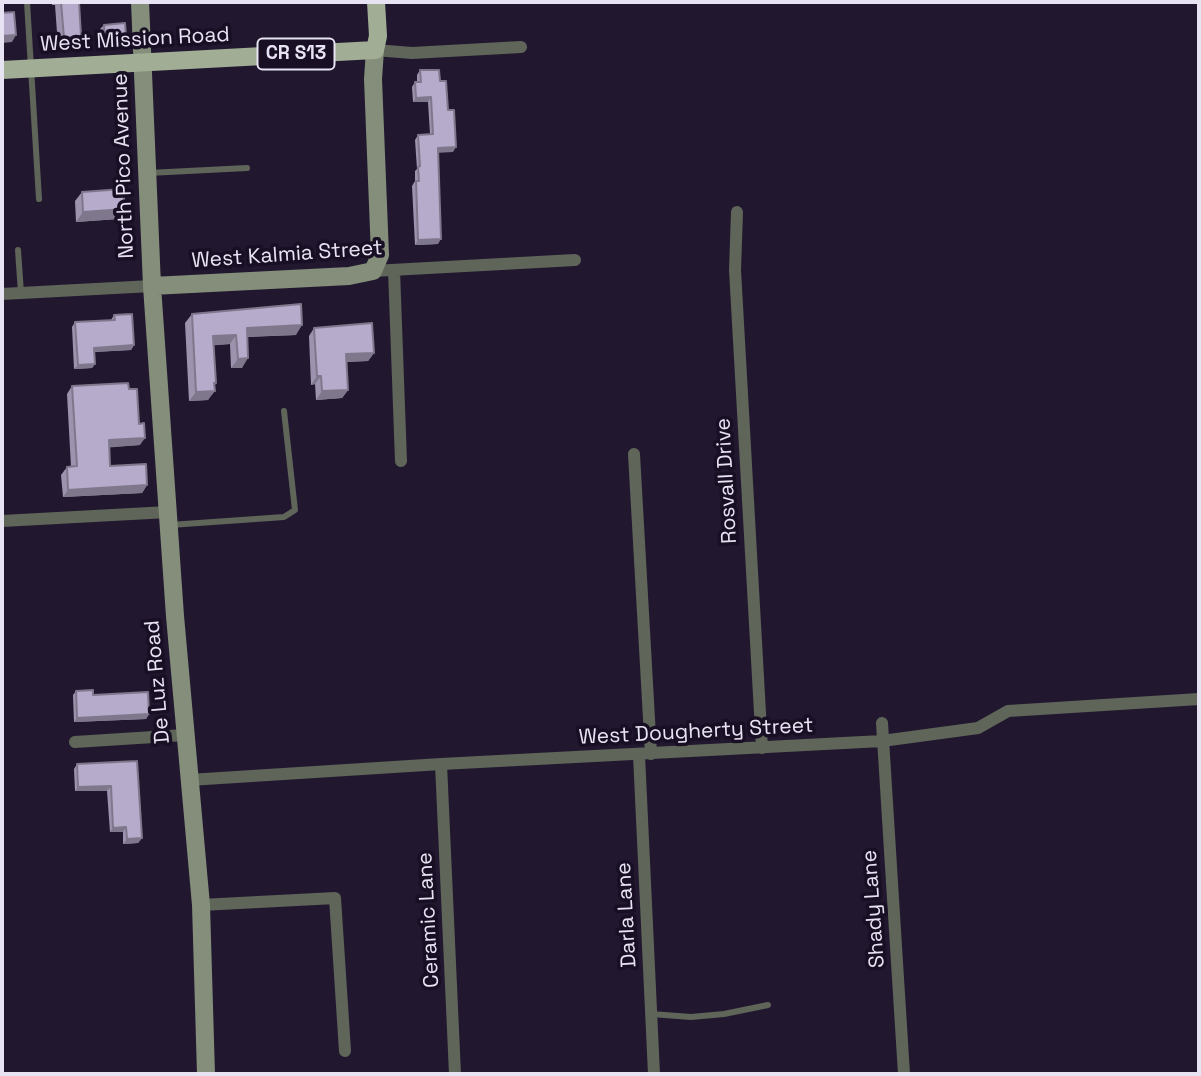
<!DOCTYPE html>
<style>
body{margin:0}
#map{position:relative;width:1201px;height:1076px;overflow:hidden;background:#21182f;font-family:"Space Grotesk",sans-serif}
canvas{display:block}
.frame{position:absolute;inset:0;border:4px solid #e8e3f3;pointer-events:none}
</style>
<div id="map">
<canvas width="1201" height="1076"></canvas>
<div class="frame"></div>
</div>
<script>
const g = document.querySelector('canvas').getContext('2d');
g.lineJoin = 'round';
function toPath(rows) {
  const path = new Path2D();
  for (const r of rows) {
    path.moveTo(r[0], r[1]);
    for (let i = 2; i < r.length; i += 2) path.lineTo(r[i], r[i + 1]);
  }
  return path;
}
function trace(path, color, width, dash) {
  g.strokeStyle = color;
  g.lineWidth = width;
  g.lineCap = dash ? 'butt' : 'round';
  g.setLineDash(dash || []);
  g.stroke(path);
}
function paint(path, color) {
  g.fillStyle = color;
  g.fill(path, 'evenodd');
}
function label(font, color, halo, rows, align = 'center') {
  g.font = font + ' "Space Grotesk",sans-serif';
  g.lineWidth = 7;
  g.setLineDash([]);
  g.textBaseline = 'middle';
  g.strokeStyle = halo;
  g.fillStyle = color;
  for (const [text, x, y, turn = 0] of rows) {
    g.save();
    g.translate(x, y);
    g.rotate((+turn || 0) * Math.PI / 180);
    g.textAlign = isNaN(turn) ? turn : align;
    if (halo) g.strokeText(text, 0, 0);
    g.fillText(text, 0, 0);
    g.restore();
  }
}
trace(toPath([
 [27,2,39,199],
 [148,173,247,168],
 [18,250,21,293],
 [170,525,284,517,295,510,284,411],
 [651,1014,691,1017,724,1014,768,1005]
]), '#5f6559', 6);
trace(toPath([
 [375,50,412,53,521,47],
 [737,212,735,270,762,748],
 [394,270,401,461],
 [373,271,575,260],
 [2,294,152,286],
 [634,454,651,754],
 [2,521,168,512],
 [882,723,904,1074],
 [75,742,185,735],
 [639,755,654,1074],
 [441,764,455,1074],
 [189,780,441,764,882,741,978,728,1008,711,1199,699],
 [201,905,335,898,345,1051]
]), '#5f6559', 12);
trace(toPath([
 [140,2,152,286,175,616,201,905,206,1074],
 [152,286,349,276,373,271,380,255,373,79,375,50]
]), '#848e7b', 18);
trace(toPath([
 [2,70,375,50,378,36,376,2]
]), '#a1ae95', 18);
paint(toPath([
 [52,2,103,2,79,3,76,45,58,46,55,5,52,5],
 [104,25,123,42,101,43,100,29],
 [420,70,440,81,448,110,453,152,439,152,438,244,415,245,412,186,415,181,415,171,417,169,415,140,418,135,430,134,428,102,413,102,412,87,415,82,417,82,417,75],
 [82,192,118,219,76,222,75,201],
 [192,314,296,335,247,337,242,368,231,368,230,344,214,345,216,383,208,400,189,401,185,323],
 [114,315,134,345,131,350,95,352,95,364,92,368,74,369,72,327,75,322,111,320],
 [314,328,374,353,368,361,346,362,348,390,342,398,316,400,315,384,311,385,309,336],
 [72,386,129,389,140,445,109,447,110,466,147,485,142,493,63,497,61,475,67,467,71,467,67,394],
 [76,691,93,695,149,714,146,719,74,722,73,695],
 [137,761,142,838,138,843,123,844,123,832,110,832,107,791,75,791,74,769,77,764]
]), '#9d93ae');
paint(toPath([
 [74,2,103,2,73,4],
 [16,35,12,42,2,43,2,36],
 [81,36,76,45,58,46,64,38],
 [126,37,123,42,101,43,105,39],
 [431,97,428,102,413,102,416,98],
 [456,147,453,152,435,153,438,148],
 [125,209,118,219,76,222,83,212],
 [441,239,438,244,415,245,418,240],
 [302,325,296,335,240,337,247,328],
 [236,335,230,344,206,346,213,336],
 [134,345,131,350,91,352,94,348],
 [374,353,368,361,340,362,346,354],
 [248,358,242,368,231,368,238,359],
 [95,364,92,368,74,369,78,365],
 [317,376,321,376,315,384,311,385],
 [214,383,216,383,211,391,215,391,208,400,189,401,196,392],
 [348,390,342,398,316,400,322,391],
 [145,438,140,445,103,448,109,440],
 [147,485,142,493,63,497,68,490],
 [149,714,146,719,74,722,77,718],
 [111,786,107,791,75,791,78,787],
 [126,827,123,832,110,832,113,828],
 [142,838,138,843,123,844,127,839]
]), '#7f788d');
const building = toPath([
 [61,2,79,2,81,36,64,38,61,2],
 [14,12,16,35,2,36,2,13,14,12],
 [125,23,126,37,105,39,104,25,125,23],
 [420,70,439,70,440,81,446,81,448,110,454,110,456,147,438,148,441,239,418,240,416,181,419,181,418,167,420,166,418,135,433,134,431,97,416,98,415,82,421,82,420,70],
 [123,189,125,209,83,212,82,192,123,189],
 [301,304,302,325,247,328,248,358,238,359,236,335,213,336,216,383,214,383,215,391,196,392,192,314,301,304],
 [132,314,134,345,94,348,95,364,78,365,75,322,115,320,114,315,132,314],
 [372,323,374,353,346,354,348,390,322,391,321,376,317,376,314,328,372,323],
 [128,383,129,389,137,389,139,424,144,423,145,438,109,440,110,466,146,464,147,485,68,490,67,467,77,466,72,386,128,383],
 [93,690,93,695,148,692,149,714,77,718,76,691,93,690],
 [137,761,142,838,127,839,126,827,113,828,111,786,78,787,77,764,137,761]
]);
paint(building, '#b6abca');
trace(building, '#7f788d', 2);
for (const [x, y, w] of [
 [296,54,77]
]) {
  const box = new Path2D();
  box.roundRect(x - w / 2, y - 15.5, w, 31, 5);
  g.fillStyle = '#180f25';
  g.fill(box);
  trace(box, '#e8e3f3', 2);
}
label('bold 19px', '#e8e3f3', null, [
 ["CR S13",296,54]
]);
label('21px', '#e8e3f3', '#180f25', [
 ["West Mission Road",135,40,-3],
 ["North Pico Avenue",124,166,-92],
 ["West Kalmia Street",287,255,-4],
 ["Rosvall Drive",727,481,-93],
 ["De Luz Road",158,682,-95],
 ["West Dougherty Street",696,732,-3],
 ["Shady Lane",874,909,-94],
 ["Darla Lane",627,915,-93],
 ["Ceramic Lane",429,920,-93]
]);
</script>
